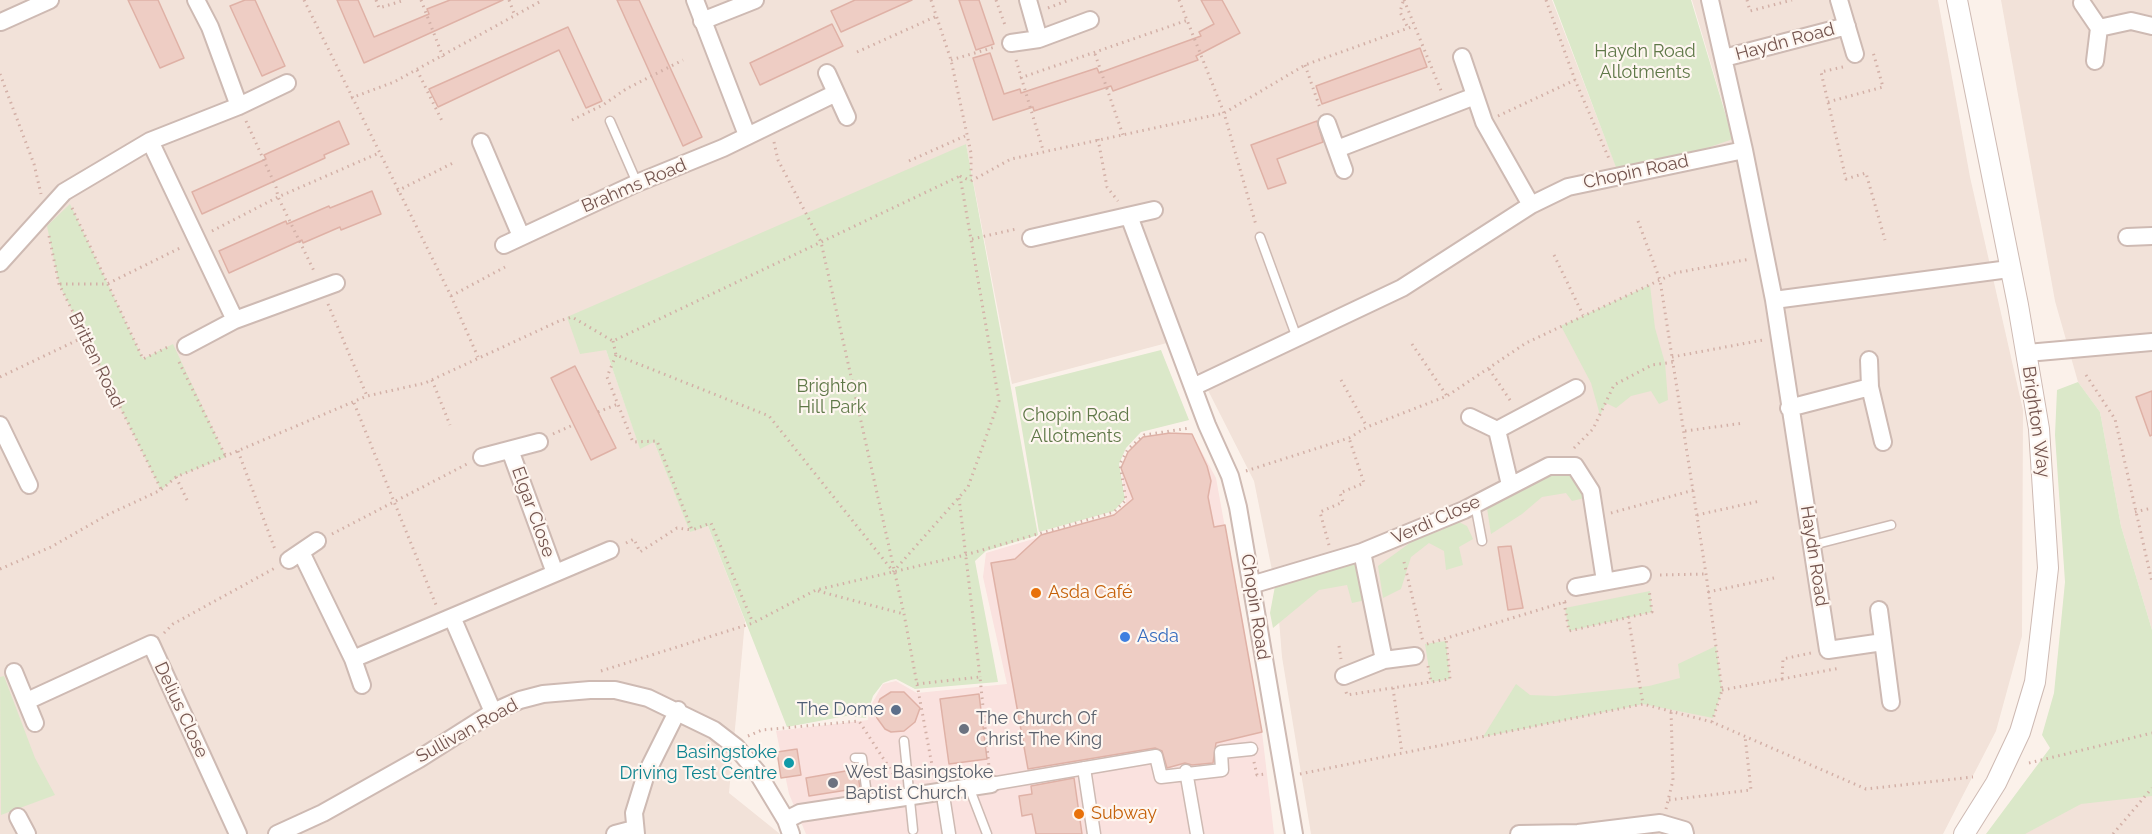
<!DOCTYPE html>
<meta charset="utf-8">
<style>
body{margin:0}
canvas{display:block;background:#fbf1ea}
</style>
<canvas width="2152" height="834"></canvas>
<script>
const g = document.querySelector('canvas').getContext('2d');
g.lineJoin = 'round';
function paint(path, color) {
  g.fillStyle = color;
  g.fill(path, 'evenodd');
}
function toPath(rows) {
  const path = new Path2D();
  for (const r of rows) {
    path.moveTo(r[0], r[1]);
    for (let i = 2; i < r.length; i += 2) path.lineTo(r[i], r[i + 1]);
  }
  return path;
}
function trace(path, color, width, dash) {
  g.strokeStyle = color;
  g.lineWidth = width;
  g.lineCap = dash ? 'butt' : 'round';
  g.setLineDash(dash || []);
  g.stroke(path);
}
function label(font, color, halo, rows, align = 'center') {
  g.font = font + ' Raleway,sans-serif';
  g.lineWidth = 4.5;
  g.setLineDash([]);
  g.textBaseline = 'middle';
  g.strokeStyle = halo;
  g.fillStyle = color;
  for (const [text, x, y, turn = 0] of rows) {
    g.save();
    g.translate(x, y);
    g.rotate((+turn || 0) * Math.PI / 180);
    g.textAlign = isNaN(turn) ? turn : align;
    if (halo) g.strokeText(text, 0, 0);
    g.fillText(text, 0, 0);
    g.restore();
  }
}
paint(toPath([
 [0,0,1552,0,1620,177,1733,138,1692,0,1938,0,1970,177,2023,410,2022,636,1996,731,1943,834,1311,834,1282,657,1277,595,1254,481,1182,339,1012,384,966,144,606,350,640,448,654,442,690,531,708,526,745,621,729,793,780,834,0,834],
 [2001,0,2152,0,2152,630,2121,526,2100,412,2078,382,2055,301],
 [2152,723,2152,834,1986,834]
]), '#f2e2d9');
paint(toPath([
 [1170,433,1192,434,1216,478,1262,732,1274,834,806,834,789,794,776,731,868,720,870,707,883,684,896,681,917,693,1007,684,983,577,986,553,1114,515,1126,503,1121,468,1128,452,1142,437]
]), '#fae2df');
paint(toPath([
 [1553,0,1691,0,1733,139,1620,178],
 [966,144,1038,535,986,551,975,561,998,682,915,689,896,679,891,680,883,683,873,696,866,718,846,716,787,727,708,526,690,532,654,442,640,449,606,350,580,354,567,317],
 [70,204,143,359,173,344,226,457,176,477,161,490,59,284,47,226],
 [1650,285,1655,328,1665,363,1668,400,1659,404,1651,391,1631,396,1616,408,1606,403,1600,415,1591,383,1561,326],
 [1161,350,1189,420,1141,432,1126,448,1119,464,1125,499,1114,511,1039,532,1015,387],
 [2078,382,2100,412,2121,526,2152,630,2152,796,2081,804,2025,834,1986,834,2050,748,2042,735,2054,693,2065,582,2055,435,2057,390],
 [1567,472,1582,489,1585,498,1572,501,1566,493,1542,497,1522,514,1491,534,1487,508,1537,479],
 [1455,520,1467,526,1473,539,1459,547,1463,565,1446,570,1444,551,1429,543,1411,557,1401,589,1383,598,1378,566,1414,540,1442,530],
 [1363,557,1366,600,1352,603,1347,585,1319,590,1273,628,1270,613,1275,586],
 [1650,591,1652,612,1569,631,1565,608],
 [1446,641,1450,679,1431,682,1425,644],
 [1716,646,1722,690,1713,718,1643,704,1483,737,1516,684,1530,695,1555,696,1649,686,1680,678,1678,664],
 [4,676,35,758,55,795,1,815,0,677]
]), '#dbe8c9');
const building = toPath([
 [128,0,158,0,184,58,160,68,128,0],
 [245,0,255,0,285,66,262,76,230,6,245,0],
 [337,0,358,0,374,37,429,14,427,9,450,0,503,0,364,63,337,0],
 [617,0,639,0,702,137,683,146,617,0],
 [855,0,912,0,841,32,831,11,855,0],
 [959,0,979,0,994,44,976,50,959,0],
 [1201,0,1222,0,1240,33,1196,56,1198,60,1113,91,1111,86,1034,111,1033,107,993,120,973,58,990,53,1004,94,1020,89,1021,93,1097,68,1099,73,1201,36,1199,32,1214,24,1201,0],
 [832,24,843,46,760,85,750,63,832,24],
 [568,27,602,101,586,108,559,50,438,107,429,89,568,27],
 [1420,48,1427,67,1322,104,1316,86,1420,48],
 [339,121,349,144,324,155,325,158,202,214,192,192,266,159,264,155,339,121],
 [1317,121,1323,142,1277,159,1286,183,1268,189,1251,145,1317,121],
 [372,191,381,214,341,230,340,227,303,243,302,240,229,273,219,251,286,221,287,224,329,206,330,208,372,191],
 [575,366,616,448,591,460,551,378,575,366],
 [2152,391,2152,435,2150,436,2136,397,2152,391],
 [1170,433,1192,434,1207,466,1211,481,1208,497,1214,527,1225,525,1262,732,1216,743,1213,763,1192,765,1185,763,1167,768,1162,751,1155,748,1028,769,991,563,1015,559,1041,535,1114,515,1133,499,1121,468,1128,452,1143,437,1170,433],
 [1511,546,1523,608,1508,610,1498,547,1511,546],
 [891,692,904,692,920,708,915,722,904,731,891,732,885,729,877,718,875,712,880,699,891,692],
 [979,694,987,759,949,764,940,699,979,694],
 [797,749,801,775,781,778,777,752,797,749],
 [857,769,860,788,809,796,806,778,857,769],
 [1074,778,1082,834,1036,834,1032,814,1022,816,1019,796,1032,794,1031,786,1074,778]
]);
paint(building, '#eecdc4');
trace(building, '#dfb1a6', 1.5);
const service = toPath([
 [610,121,637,183],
 [1260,237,1297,338],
 [1475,504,1482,541],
 [1813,545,1891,525],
 [904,741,913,830],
 [855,758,862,758,868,802],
 [969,787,987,834]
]);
const pedestrian = toPath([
 [1084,768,1094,834],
 [1186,771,1197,834],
 [991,784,1156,756,1161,777,1222,770,1221,752,1251,749],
 [944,802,949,834]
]);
const minor = toPath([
 [196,0,210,27,239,106],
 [695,0,747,135],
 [1028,0,1039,39],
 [1710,0,1744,150,1774,300,1828,650,1883,642],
 [1839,0,1855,54],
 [2082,3,2099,28,2095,61],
 [702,21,755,0],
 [1,22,50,0],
 [2099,28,2131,21,2152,26],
 [1011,43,1039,39,1090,20],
 [1462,57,1484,122,1531,205],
 [1724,58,1847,26],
 [827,73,847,117],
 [1327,123,1344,170],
 [150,141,235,320,336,283],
 [481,142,521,236],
 [1337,149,1475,96],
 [1129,216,1207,425,1230,476,1238,507,1294,834],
 [2127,237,2152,236],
 [1031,238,1154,210],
 [504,245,637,183,723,148,836,93],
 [0,263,64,192,150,141,239,106,287,83],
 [1774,300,2009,269],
 [186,346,235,320],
 [2027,353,2152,342],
 [1869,360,1870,387,1883,442],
 [1193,387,1402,288,1531,205,1568,187,1744,150],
 [1789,408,1870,387],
 [1470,417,1497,430],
 [0,425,29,485],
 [510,450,555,573],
 [482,457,539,442],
 [1510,485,1497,430,1576,388],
 [301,552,353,659,362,685],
 [1362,552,1384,660,1415,656],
 [289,560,317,541],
 [1251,585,1362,552,1464,510,1549,466,1575,466,1591,491,1605,581],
 [1576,587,1642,575],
 [1879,610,1891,702],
 [452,617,493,712],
 [353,659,610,550],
 [14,672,35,723],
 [1344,676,1384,660],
 [27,701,151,644,238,834],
 [18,817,27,834],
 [786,820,800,813,991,784],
 [277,834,323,813,419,759,493,712,520,700,543,694,590,690,615,690,648,698,714,730,736,747,757,772,786,820,791,834],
 [615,834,634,829],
 [636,834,634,813,646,774,678,710],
 [1519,834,1578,833,1660,823,1684,830,1685,834]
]);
const tertiary = toPath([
 [1957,0,2018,305,2039,429,2048,568,2035,682,2020,732,1996,783,1964,834]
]);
trace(service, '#cebab3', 11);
trace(pedestrian, '#cebab3', 15);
trace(minor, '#cebab3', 20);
trace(tertiary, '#cebab3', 22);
trace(toPath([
 [304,0,451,296,478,357],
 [376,0,379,8,405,0],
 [421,0,443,57],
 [509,0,515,16],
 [931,0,951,60,971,153,971,181],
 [996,0,1006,28],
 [1179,0,1224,113,1256,225],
 [1404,0,1442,93],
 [1546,0,1575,80,1610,161],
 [1747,0,1750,11,1792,0],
 [1403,2,1400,12,1408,28],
 [1048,8,1069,0],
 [857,52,937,16],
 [1095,54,1123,135],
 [951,60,995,47],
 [1016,60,1043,150],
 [1305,65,1320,108],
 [1843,67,1821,72,1846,179,1866,173,1885,240],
 [417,70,443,123],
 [0,74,34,164,41,194],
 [1020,78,1188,20],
 [351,98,394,82,543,0],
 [1828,102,1883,87,1873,52],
 [1498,116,1575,80],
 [572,120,603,105,626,89,683,60],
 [246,121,276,187,278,197,315,273],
 [1098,139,1107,187,1118,201],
 [774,142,778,160,821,242,904,614,934,776],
 [909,161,965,136],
 [960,176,971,181],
 [971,181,1011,159,1224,113,1305,65,1414,26],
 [397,191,455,162],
 [72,208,143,359,170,346],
 [1638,221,1660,280,1706,574,1722,690,1712,722],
 [212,231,278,197,379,153],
 [49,236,59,284,161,489],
 [972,239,1016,229],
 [1554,255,1583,315],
 [60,284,107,284,182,247],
 [451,296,505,267],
 [328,304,367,396],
 [613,341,616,355,769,416,892,570],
 [1412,344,1447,396],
 [616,355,607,377,633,442,657,441,692,530,711,523,753,623],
 [1672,357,1763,340],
 [179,362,226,457],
 [1489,369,1512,403],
 [2086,375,2115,419,2152,582],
 [0,377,84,337],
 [432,380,450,425],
 [1341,380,1367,427],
 [354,403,436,605],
 [598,412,618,404],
 [1685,431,1744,423],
 [553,434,573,425],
 [1574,448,1593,429,1614,385,1652,365,1674,362],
 [238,451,276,552],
 [1246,471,1349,438,1367,427,1447,396,1526,343,1660,280,1675,273,1750,259],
 [176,477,188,502],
 [959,498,980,677],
 [2135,512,2152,508],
 [1611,513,1694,490],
 [1697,515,1760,501],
 [332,534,467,464],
 [626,543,634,539,640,552,677,528,692,530],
 [1329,545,1320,512,1343,502,1340,493,1364,483,1349,438],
 [1404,562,1423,642],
 [0,569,51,547,107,515,161,490,176,477,367,396,425,383,559,321,572,317,613,341,960,176],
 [893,572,968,487,999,401,960,176],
 [1660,575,1706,574],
 [818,591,904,614],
 [1708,592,1774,578],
 [1564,602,1569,631,1652,612,1649,589],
 [1628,616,1643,704],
 [164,633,173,624,275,568],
 [1427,644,1568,601],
 [1339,646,1341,659],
 [1428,666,1431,682],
 [601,671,753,623,816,590,965,555,1114,512,1126,500,1120,464,1128,449,1144,435,1190,428],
 [1782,679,1840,668],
 [917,684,980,677,989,767],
 [1393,688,1402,753],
 [1722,690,1782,679,1783,659,1811,653],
 [1346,692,1347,695,1450,679,1446,638],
 [748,736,762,730,859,721,894,775],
 [1254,762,1257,775,1265,774,1264,772],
 [2029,763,2152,733],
 [1300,774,1643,704,1712,722,1866,789,1973,777],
 [1669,800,1751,790,1745,736],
 [1666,809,1673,780,1671,710],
 [2113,834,2152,788]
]), '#d3b0a7', 3, [1.5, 4.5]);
trace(service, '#fff', 8);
trace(pedestrian, '#fff', 12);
trace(minor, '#fff', 16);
trace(tertiary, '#fff', 20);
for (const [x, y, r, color] of [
 [1036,593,6,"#e8710a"],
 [1125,637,6,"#3f7fe0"],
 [896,710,6,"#5c6f8a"],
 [964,729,6,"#6b7280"],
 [789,763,6,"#0f9aa8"],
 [833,783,6,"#6b7280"],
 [1079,814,6,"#e8710a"]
]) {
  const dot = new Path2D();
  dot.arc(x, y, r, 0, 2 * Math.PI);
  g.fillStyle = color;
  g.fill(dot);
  trace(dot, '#fef6f0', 2);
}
label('18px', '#74554f', '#fef6f0', [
 ["Haydn Road",1785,42,-15],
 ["Chopin Road",1636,172,-12],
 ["Brahms Road",634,186,-23],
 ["Britten Road",96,360,64],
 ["Brighton Way",2036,422,82],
 ["Elgar Close",533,512,70],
 ["Verdi Close",1436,520,-24],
 ["Haydn Road",1814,556,81],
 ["Chopin Road",1255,607,81],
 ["Delius Close",181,710,65],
 ["Sullivan Road",467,731,-29]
]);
label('18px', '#5f7848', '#fef6f0', [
 ["Haydn Road",1645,52],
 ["Allotments",1645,73],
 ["Brighton",832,387],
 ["Hill Park",832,408],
 ["Chopin Road",1076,416],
 ["Allotments",1076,437]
]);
label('18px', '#c56008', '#fef6f0', [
 ["Asda Café",1048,593],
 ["Subway",1091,814]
], 'left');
label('18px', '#366cbe', '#fef6f0', [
 ["Asda",1137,637]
], 'left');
label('18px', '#4e5e75', '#fef6f0', [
 ["The Dome",884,710]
], 'right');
label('18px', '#5b616d', '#fef6f0', [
 ["The Church Of",976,719],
 ["Christ The King",976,740],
 ["West Basingstoke",845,773],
 ["Baptist Church",845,794]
], 'left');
label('18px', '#0d838f', '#fef6f0', [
 ["Basingstoke",777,753],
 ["Driving Test Centre",777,774]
], 'right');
</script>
